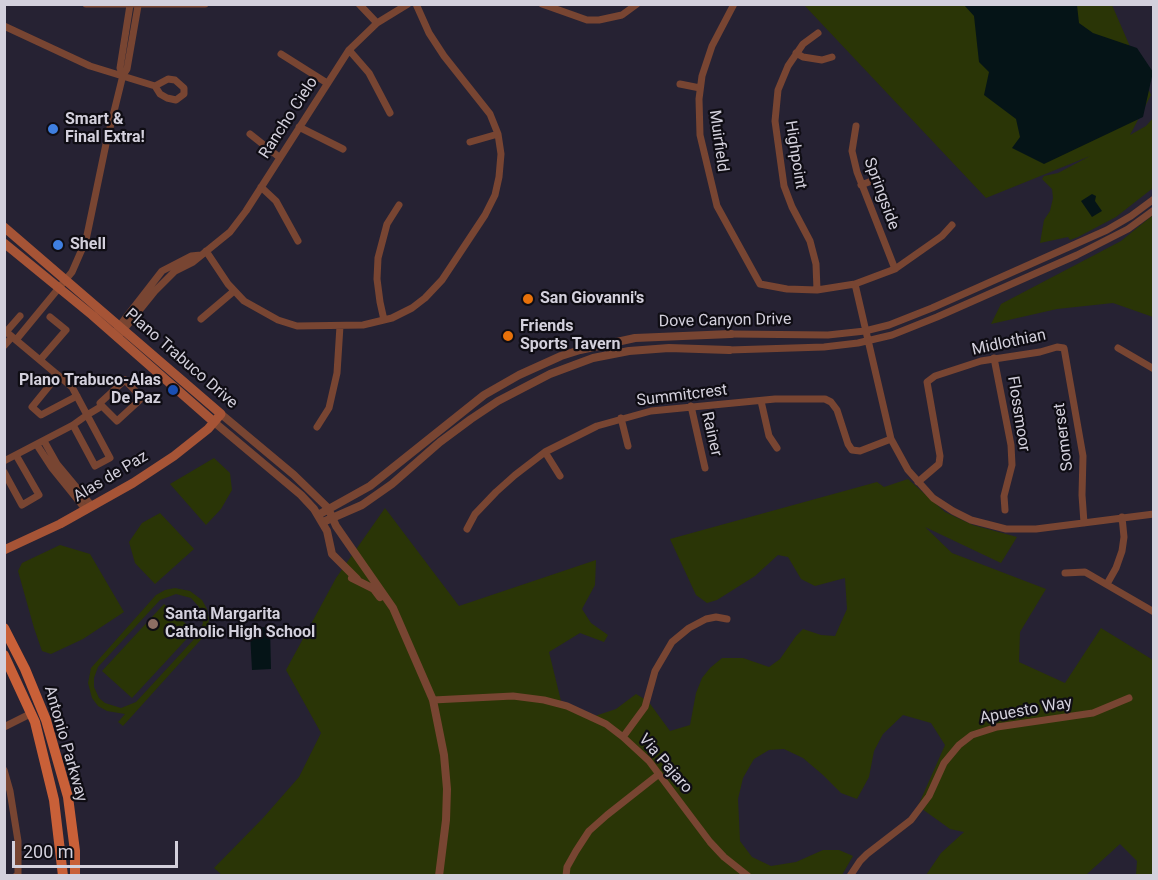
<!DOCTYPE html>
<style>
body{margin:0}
#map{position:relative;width:1158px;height:880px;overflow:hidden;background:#262233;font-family:Roboto,sans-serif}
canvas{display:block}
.frame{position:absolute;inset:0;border:6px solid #d3d0dc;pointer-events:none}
.scale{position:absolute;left:12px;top:841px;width:166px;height:27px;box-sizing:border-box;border:3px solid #d3d0dc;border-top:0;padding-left:8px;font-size:18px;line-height:21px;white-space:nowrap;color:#d3d0dc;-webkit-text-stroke:4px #0f0d14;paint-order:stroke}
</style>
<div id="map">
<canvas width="1158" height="880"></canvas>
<div class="frame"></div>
<div class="scale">200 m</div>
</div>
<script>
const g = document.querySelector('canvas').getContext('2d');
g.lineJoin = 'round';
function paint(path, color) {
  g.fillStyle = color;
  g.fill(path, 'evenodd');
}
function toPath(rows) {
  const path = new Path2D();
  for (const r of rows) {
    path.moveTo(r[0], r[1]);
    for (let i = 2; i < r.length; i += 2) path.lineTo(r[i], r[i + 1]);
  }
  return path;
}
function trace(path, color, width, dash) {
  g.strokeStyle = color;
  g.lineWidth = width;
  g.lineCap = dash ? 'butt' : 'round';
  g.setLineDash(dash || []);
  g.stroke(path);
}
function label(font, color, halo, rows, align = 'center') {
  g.font = font + ' Roboto,sans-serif';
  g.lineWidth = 4.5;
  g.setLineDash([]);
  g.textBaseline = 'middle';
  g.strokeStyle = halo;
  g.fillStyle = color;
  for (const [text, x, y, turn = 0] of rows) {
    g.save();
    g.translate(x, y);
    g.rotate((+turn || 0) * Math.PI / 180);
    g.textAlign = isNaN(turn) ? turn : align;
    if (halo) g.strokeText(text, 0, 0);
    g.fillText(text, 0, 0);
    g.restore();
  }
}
paint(toPath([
 [804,5,1112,5,1151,95,1130,135,1146,126,1153,118,1153,188,1116,217,1078,237,1070,240,1068,237,1040,243,1044,220,1050,211,1053,198,1052,189,1042,179,1044,176,1058,173,1090,156,986,198],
 [1153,215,1153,317,1113,303,1057,309,991,324,1001,304,1121,241],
 [214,458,230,473,232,490,221,509,206,525,170,484],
 [908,479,945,512,973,525,1017,537,1001,563,925,527,952,553,1046,589,1020,632,1019,662,1065,683,1101,628,1153,660,1153,875,1136,875,1137,861,1120,844,1086,875,926,875,941,853,964,832,950,829,918,806,945,745,931,723,903,715,883,734,874,751,869,777,857,799,841,793,823,775,803,758,784,749,769,750,754,759,743,778,738,799,740,841,752,857,771,866,796,862,823,850,839,850,853,856,842,875,223,876,214,868,263,818,299,777,321,733,286,670,336,578,385,508,459,606,596,560,595,585,582,609,591,623,608,635,604,642,580,633,549,652,562,705,595,716,616,709,636,694,648,701,670,731,690,725,696,693,702,678,710,668,722,658,743,658,769,667,780,659,796,636,803,629,821,635,835,636,847,609,845,578,815,586,801,579,788,557,778,555,755,576,717,600,707,603,696,595,670,539,877,482,884,487],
 [160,513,194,549,155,584,135,563,129,542,142,523],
 [60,545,90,554,124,612,83,639,51,654,42,651,34,628,18,571,22,563],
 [175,588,190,591,202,600,207,609,209,619,206,634,123,726,118,722,125,714,107,711,98,706,92,698,88,683,91,668,156,595,165,590],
 [176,594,191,598,199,607,203,623,198,635,136,702,121,708,105,703,99,698,94,687,94,678,98,667,160,600],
 [164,604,194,631,132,698,102,671]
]), '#2a3506');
paint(toPath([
 [964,5,1077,5,1079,23,1093,33,1137,48,1153,72,1143,117,1044,164,1012,148,1020,137,1016,119,984,95,989,72,979,62,974,16],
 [1092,194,1096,196,1095,201,1102,211,1092,217,1081,201],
 [270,627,271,669,252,670,250,633,246,633,246,628]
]), '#051417');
trace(toPath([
 [86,4,205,4],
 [359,4,377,23],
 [542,4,587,20,599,20,622,15,637,4],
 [734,4,712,46,702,76,699,99,700,135,717,206,760,284,787,289,817,290,855,284,895,269,942,236,952,225],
 [4,26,90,66,155,86,160,94,167,98,176,100,184,94,184,88,175,80,168,79,155,86],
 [349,50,369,73,390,113],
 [796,53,803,57,822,60,832,57],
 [281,54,327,83],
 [123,75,120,68,130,5],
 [680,84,700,88],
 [856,126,852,151,857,172,895,269],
 [299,127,343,149],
 [250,134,279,157],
 [470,142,498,134],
 [861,185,877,179],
 [261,187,276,201,298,241],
 [206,251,228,284,244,301,278,320,297,326,363,325,392,318,412,308,425,298,442,280,485,215,495,195,499,177,501,154,498,134,490,114,444,56,429,33,416,4],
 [855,284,891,439,908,470,933,498,953,511,971,520,1006,529,1036,529,1154,514],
 [817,290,816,264,810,241,792,207,784,186,775,121,778,90,788,66,803,44,818,33],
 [201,319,234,291],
 [384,320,380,302,377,279,378,258,387,224,399,205],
 [117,329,162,271,191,256,201,255],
 [4,330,72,387,87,415,73,425,4,461],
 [6,332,20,316],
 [731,334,828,335,865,331,889,325,932,308,1107,230,1131,216,1154,199],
 [117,338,155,291,175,271,193,262,230,232,246,211,349,50,377,23,408,4],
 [16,340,72,272,86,240,106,144,123,75,127,69,138,6],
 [4,346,12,337],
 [1118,348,1154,369],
 [729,350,824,347,858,343,892,335,937,317,1077,255,1128,229,1154,210],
 [994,358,1011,445,1012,465,1004,496,1005,510],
 [40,360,66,330,50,317],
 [58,375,32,407,41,415,77,396],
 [761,401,769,436,777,448],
 [691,406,705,468],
 [621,418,628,446],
 [73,425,95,466,110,458,87,415,102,406,100,403,125,380,142,398,117,421,102,406],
 [317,427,329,408,337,373,340,326],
 [44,441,57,464,92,506],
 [37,445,52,468,86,510],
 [545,452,560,476],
 [4,472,22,505,39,495,16,455],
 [918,482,939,464,940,456,927,382,935,376,981,361,1040,352,1057,347,1064,348,1083,456,1082,495,1084,523],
 [467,529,475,514,496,492,515,475,545,452,597,426,651,411,775,399,825,399,831,402,837,410,848,444,852,450,860,451,891,439],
 [1065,573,1085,572,1154,612],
 [1107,584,1116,568,1122,551,1124,537,1122,517],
 [433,700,513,696,544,700,567,706,606,724,623,737,649,761,710,842,724,857,748,876],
 [4,727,30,714],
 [623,737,645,707,655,671,672,642,689,628,706,619,716,617,727,619],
 [4,770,10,791,18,841,18,874,16,876],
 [566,876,567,867,576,851,589,831,607,815,659,774],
 [850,876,860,861,867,854,911,820,929,796,944,763,959,745,972,735,997,727,1093,713,1129,698]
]), '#784532', 7);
trace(toPath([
 [221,414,294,475,328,508,336,526,393,608,433,700,444,755,447,789,446,820,439,876],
 [214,422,301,495,314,509,327,531,332,554,357,579],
 [318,515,370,486,484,395,519,375,561,356,580,350,635,338,731,334],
 [323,522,362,505,392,484,440,442,471,419,498,401,550,374,593,358,629,351,669,348,729,350],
 [352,578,374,589,380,597]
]), '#784532', 8);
trace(toPath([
 [4,227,221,414,208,429,174,456,133,483,60,524,4,550],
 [4,243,92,315,214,422]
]), '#a65436', 9);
trace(toPath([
 [4,628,25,669,46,720,68,797,75,851,75,876],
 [4,655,35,722,54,800,63,876]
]), '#c96038', 10);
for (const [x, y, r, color] of [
 [53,129,6,"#3f7fe0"],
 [58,245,6,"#3f7fe0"],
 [528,299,6,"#e8710a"],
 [508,336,6,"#e8710a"],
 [173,390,6,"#1a4fb4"],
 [153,624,6,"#8d6e63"]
]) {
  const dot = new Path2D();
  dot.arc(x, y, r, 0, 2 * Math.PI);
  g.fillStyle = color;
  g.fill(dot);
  trace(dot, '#0f0d14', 2);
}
label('16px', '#d3d0dc', '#0f0d14', [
 ["Rancho Cielo",289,118,-57],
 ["Muirfield",718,141,82],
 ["Highpoint",795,155,81],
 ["Springside",881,194,70],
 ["Dove Canyon Drive",725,321,-1],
 ["Midlothian",1009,343,-12],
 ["Plano Trabuco Drive",181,359,41],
 ["Summitcrest",682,396,-7],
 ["Flossmoor",1018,414,81],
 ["Rainer",711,434,77],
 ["Somerset",1064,437,-97],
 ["Alas de Paz",111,477,-31],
 ["Apuesto Way",1026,711,-10],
 ["Antonio Parkway",65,744,74],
 ["Via Pajaro",665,764,49]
]);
label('bold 16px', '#d3d0dc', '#0f0d14', [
 ["Smart &",65,120],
 ["Final Extra!",65,138],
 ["Shell",70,245],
 ["San Giovanni's",540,299],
 ["Friends",520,327],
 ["Sports Tavern",520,345],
 ["Plano Trabuco-Alas",161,381,"right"],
 ["De Paz",161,399,"right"],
 ["Santa Margarita",165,615],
 ["Catholic High School",165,633]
], 'left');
</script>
